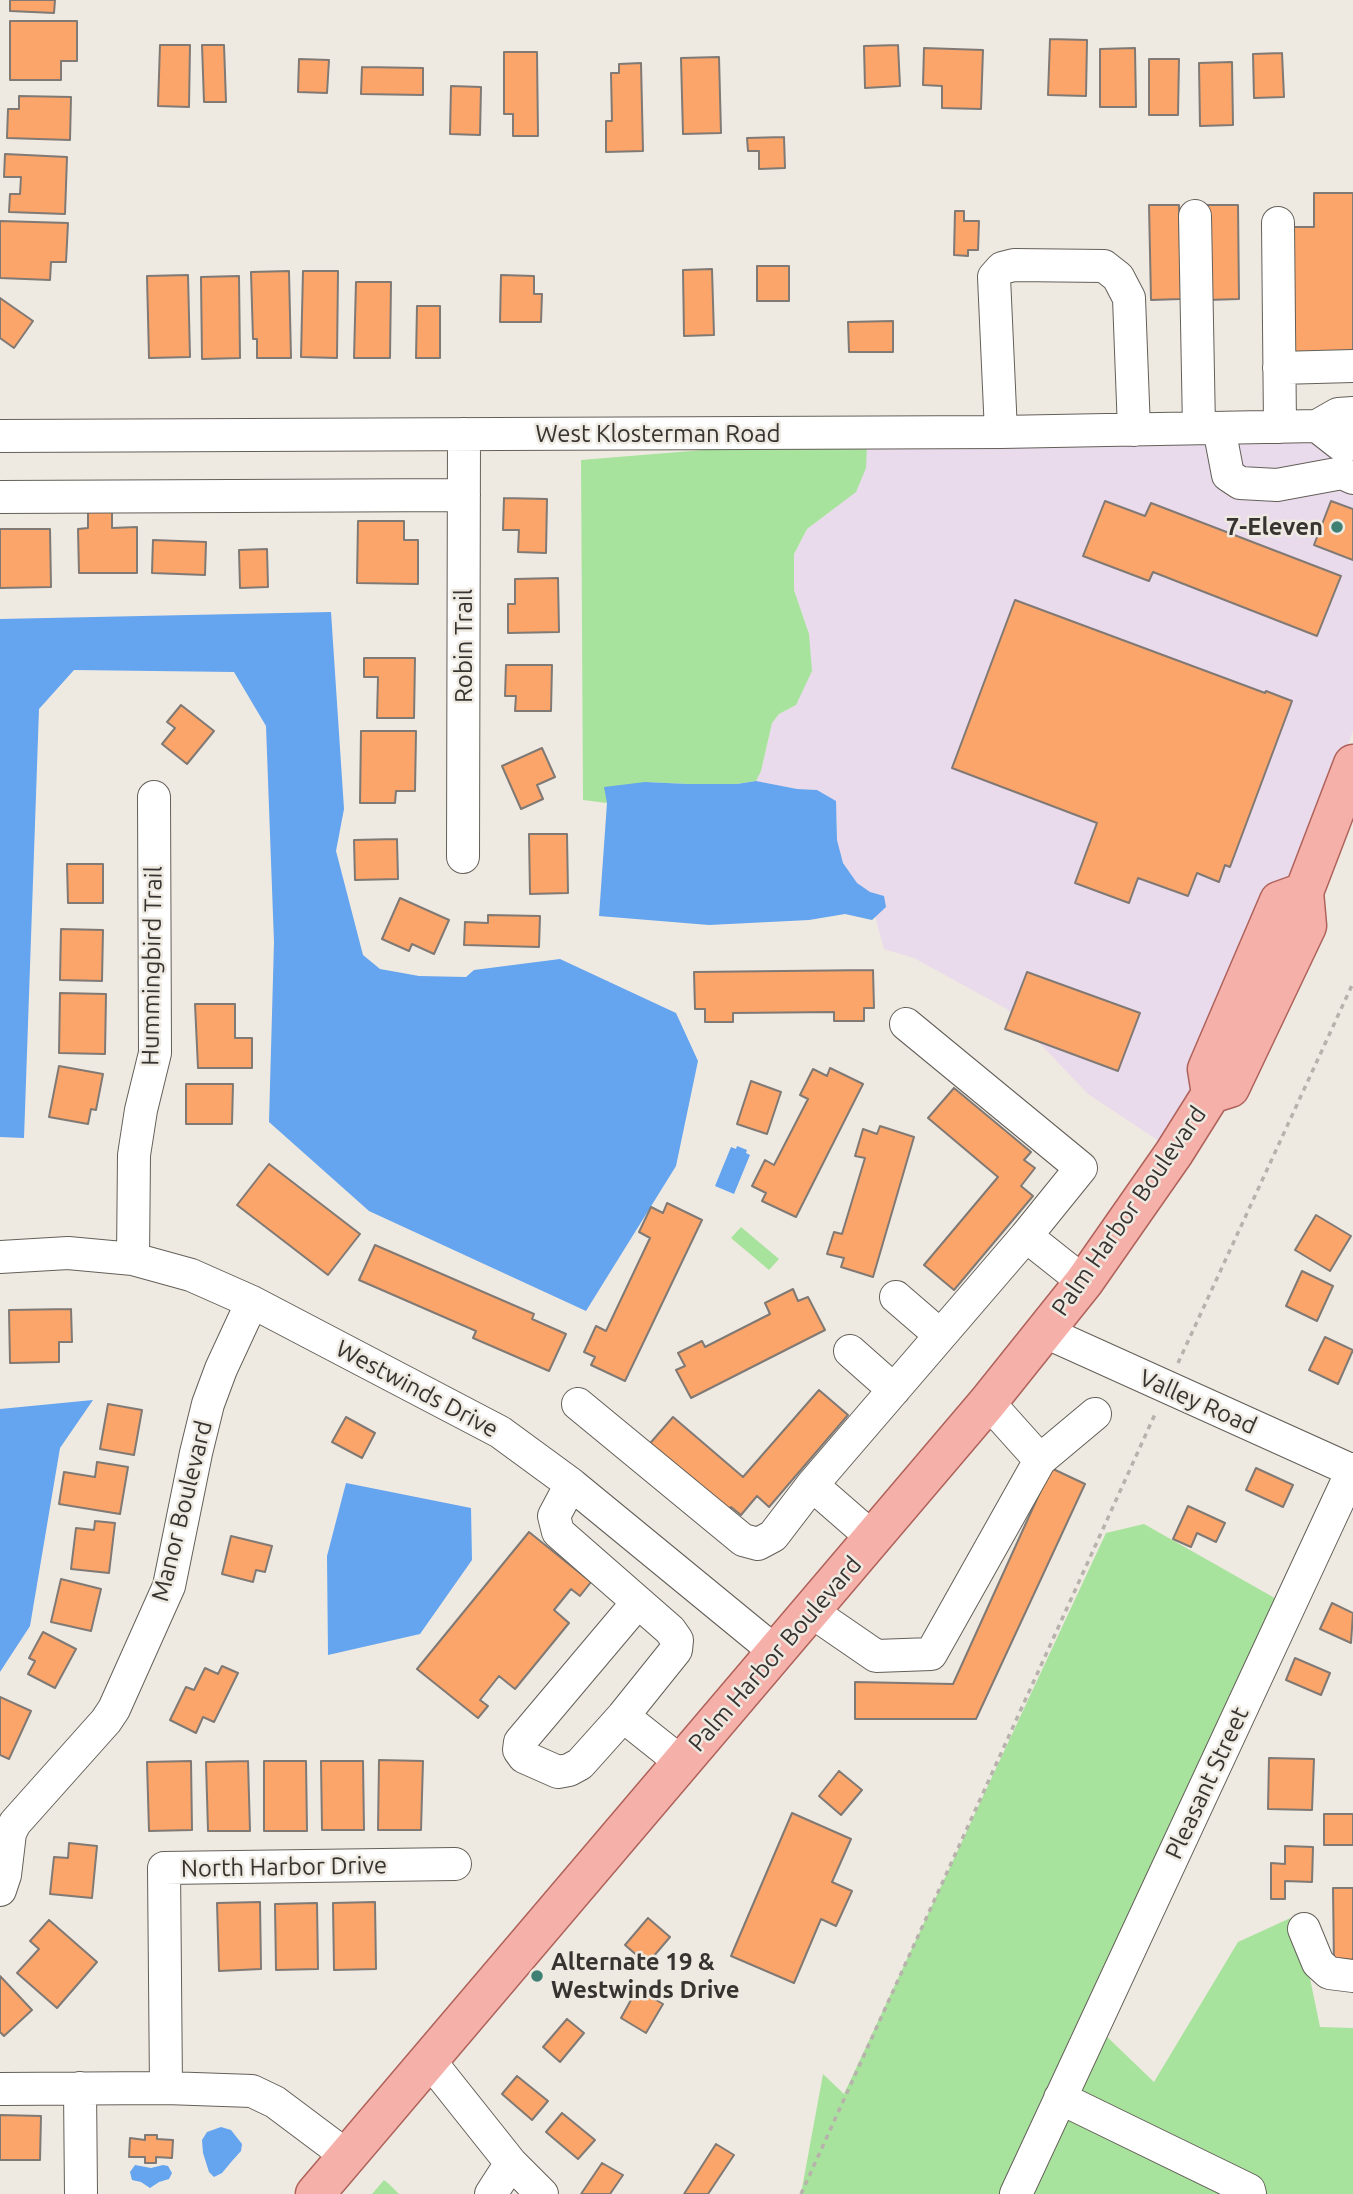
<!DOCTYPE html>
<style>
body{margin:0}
canvas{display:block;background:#eee9e1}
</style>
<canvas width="1353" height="2194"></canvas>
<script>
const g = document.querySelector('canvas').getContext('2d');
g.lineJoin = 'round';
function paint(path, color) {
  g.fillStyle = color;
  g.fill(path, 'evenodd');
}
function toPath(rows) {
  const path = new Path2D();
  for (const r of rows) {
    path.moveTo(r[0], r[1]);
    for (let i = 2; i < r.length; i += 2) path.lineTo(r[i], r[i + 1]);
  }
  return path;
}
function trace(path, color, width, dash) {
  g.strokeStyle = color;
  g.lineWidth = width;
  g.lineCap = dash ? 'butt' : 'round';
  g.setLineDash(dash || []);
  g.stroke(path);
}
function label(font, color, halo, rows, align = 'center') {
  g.font = font + ' Ubuntu,sans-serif';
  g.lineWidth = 5;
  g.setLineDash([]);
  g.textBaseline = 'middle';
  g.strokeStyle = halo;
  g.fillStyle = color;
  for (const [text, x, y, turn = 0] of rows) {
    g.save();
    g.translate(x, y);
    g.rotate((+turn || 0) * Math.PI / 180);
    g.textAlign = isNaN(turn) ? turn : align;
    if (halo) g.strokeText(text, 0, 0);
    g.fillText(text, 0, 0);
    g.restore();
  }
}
paint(toPath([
 [1310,439,1312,443,1316,441,1353,457,1353,731,1280,916,1165,1145,1088,1094,1007,1009,914,958,884,949,875,916,886,907,856,883,843,863,837,840,837,817,817,790,797,789,756,781,761,771,772,723,779,714,796,705,809,634,794,590,794,555,807,529,835,508,867,446]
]), '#e9daec');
paint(toPath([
 [752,446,867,446,866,468,856,492,807,529,794,554,794,590,809,634,812,671,796,705,779,714,772,723,761,771,756,781,737,784,688,784,645,782,607,803,583,800,581,460],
 [741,1227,779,1259,769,1270,731,1238],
 [1144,1524,1280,1601,1100,2030,1154,2082,1238,1942,1297,1915,1320,2027,1353,2028,1353,2194,801,2194,823,2074,844,2094,1106,1533],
 [384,2180,389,2184,399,2194,372,2194]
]), '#a8e39d');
paint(toPath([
 [331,612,344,809,336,851,363,955,380,969,419,976,466,977,474,970,560,959,676,1013,698,1061,676,1166,586,1311,369,1211,269,1122,274,942,266,726,234,672,74,670,39,709,24,1138,0,1137,0,619],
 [756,781,797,789,817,790,836,801,837,840,843,863,857,883,870,892,884,896,886,907,872,920,845,914,809,920,709,925,599,916,607,803,604,787,645,782,688,784,737,784],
 [737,1146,747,1150,746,1153,750,1155,734,1194,715,1186,731,1147,736,1149],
 [93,1400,60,1448,30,1626,0,1672,0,1409],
 [346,1483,471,1508,472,1560,420,1634,328,1655,327,1556],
 [221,2127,231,2130,242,2144,241,2151,232,2161,222,2173,214,2177,209,2172,203,2153,202,2140,207,2132],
 [135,2165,151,2168,163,2165,168,2166,172,2173,169,2179,159,2182,150,2188,141,2182,132,2180,130,2172]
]), '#65a4ee');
const building = toPath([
 [10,0,55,0,54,13,10,11,10,0],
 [10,21,77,21,77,61,61,61,61,80,10,80,10,21],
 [1050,39,1087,40,1086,96,1048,95,1050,39],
 [160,45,190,45,189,107,158,106,160,45],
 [202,45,224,45,226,102,204,102,202,45],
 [898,45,900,86,865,88,864,46,898,45],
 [924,48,983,50,981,109,942,108,942,86,923,85,924,48],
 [1135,48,1136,107,1100,107,1100,49,1135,48],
 [504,52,537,52,538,136,513,136,513,114,504,114,504,52],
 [1282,53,1284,97,1254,98,1253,54,1282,53],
 [719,57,721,133,683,134,681,58,719,57],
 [299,59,329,60,327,93,298,92,299,59],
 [1149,59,1179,59,1178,115,1149,115,1149,59],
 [1232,62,1233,125,1200,126,1199,63,1232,62],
 [641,63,643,151,606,152,606,121,612,121,611,73,619,73,619,64,641,63],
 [362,67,423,68,423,95,361,94,362,67],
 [451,86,481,87,480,135,450,134,451,86],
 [19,96,71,97,70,140,7,138,8,109,19,109,19,96],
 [784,137,785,168,759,169,759,151,748,151,747,138,784,137],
 [5,154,67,157,65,214,9,212,10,194,20,194,21,177,4,177,5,154],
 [1314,193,1353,193,1353,352,1294,352,1294,227,1314,227,1314,193],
 [1149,205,1179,205,1181,299,1151,300,1149,205],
 [1206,205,1238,205,1239,299,1207,300,1206,205],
 [955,211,964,211,964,221,979,221,978,250,968,250,968,256,954,255,955,211],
 [0,221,68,223,66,262,51,262,50,280,0,278,0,221],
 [757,266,789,266,789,301,757,301,757,266],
 [712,269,714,335,684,336,683,270,712,269],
 [289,271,291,358,257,358,257,339,253,339,251,272,289,271],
 [303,271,338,271,337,358,301,357,303,271],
 [188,275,190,357,149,358,147,276,188,275],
 [501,275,534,276,534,294,542,294,541,322,500,322,501,275],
 [239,276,240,358,202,359,201,277,239,276],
 [356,282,391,282,390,358,354,358,356,282],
 [0,298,33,321,14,348,0,338,0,298],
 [417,306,440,306,440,358,416,358,417,306],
 [893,321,893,352,849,352,848,322,893,321],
 [504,498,547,499,546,553,518,552,519,530,503,530,504,498],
 [1105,501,1145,516,1151,503,1341,576,1317,636,1153,572,1149,581,1083,556,1105,501],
 [1331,501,1353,509,1353,560,1314,545,1331,501],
 [112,510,112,528,137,527,137,573,79,573,78,529,88,528,88,511,112,510],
 [358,521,404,521,404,540,418,540,418,584,357,583,358,521],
 [0,529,50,529,51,587,0,588,0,529],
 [153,540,206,542,205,575,152,573,153,540],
 [267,549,268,587,240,588,239,550,267,549],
 [558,578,559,632,508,633,508,604,515,604,515,579,558,578],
 [1015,600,1265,693,1266,691,1292,701,1230,867,1225,865,1219,882,1197,873,1188,896,1138,878,1129,903,1075,883,1097,823,952,768,1015,600],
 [364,658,415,658,414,718,377,718,378,677,364,677,364,658],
 [506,665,552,665,551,711,515,711,516,696,505,696,506,665],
 [181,705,214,731,187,764,162,744,175,728,167,722,181,705],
 [361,731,416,731,415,791,396,791,395,803,360,803,361,731],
 [542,748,555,777,537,785,543,799,521,809,502,766,542,748],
 [529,834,567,834,568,893,530,894,529,834],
 [397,839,398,879,355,880,354,840,397,839],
 [67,864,103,864,103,903,68,903,67,864],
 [400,898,449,920,434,954,412,944,409,951,382,939,400,898],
 [488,915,540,916,539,947,464,945,465,922,488,923,488,915],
 [61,929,103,930,102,981,60,980,61,929],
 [873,970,874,1008,864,1008,864,1021,834,1021,834,1012,733,1013,733,1022,705,1022,705,1009,695,1009,694,972,873,970],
 [1027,972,1140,1013,1118,1071,1005,1029,1027,972],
 [60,993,106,994,105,1054,59,1053,60,993],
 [195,1004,235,1004,235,1038,252,1038,252,1068,198,1068,195,1004],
 [59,1066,103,1074,96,1110,91,1109,88,1124,49,1117,59,1066],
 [830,1068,863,1084,796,1217,762,1201,766,1193,752,1186,765,1160,774,1165,808,1099,800,1095,813,1069,827,1076,830,1068],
 [751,1081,781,1092,767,1134,737,1124,751,1081],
 [186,1084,233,1084,232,1124,186,1124,186,1084],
 [954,1088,1031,1152,1024,1160,1035,1168,1021,1186,1033,1196,954,1290,924,1265,998,1177,928,1118,954,1088],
 [880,1126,914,1137,873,1277,841,1267,844,1258,827,1254,834,1232,842,1234,865,1158,855,1156,863,1129,877,1134,880,1126],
 [269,1164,360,1234,328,1275,237,1205,269,1164],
 [667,1203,702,1220,625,1381,591,1365,595,1357,584,1352,596,1326,606,1331,650,1238,639,1232,651,1207,663,1213,667,1203],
 [1316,1215,1351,1236,1330,1271,1295,1250,1316,1215],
 [375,1245,534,1314,532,1319,566,1334,549,1371,473,1338,476,1331,359,1280,375,1245],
 [1302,1271,1333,1286,1317,1321,1286,1306,1302,1271],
 [793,1289,798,1301,808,1297,825,1330,691,1398,676,1370,685,1366,678,1353,702,1341,705,1347,770,1314,765,1303,793,1289],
 [71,1309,72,1342,59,1342,59,1362,10,1363,9,1310,71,1309],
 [1325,1337,1353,1350,1338,1384,1309,1370,1325,1337],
 [819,1390,848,1415,769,1507,757,1496,741,1515,731,1507,724,1515,646,1448,673,1417,743,1477,819,1390],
 [108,1404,142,1410,134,1455,100,1449,108,1404],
 [346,1417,375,1433,362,1458,332,1442,346,1417],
 [97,1462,128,1467,120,1514,59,1504,64,1472,95,1477,97,1462],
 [1051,1468,1085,1484,976,1719,855,1719,855,1682,953,1684,1051,1468],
 [1256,1468,1293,1485,1283,1507,1246,1490,1256,1468],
 [1188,1506,1225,1523,1216,1542,1197,1533,1191,1547,1173,1539,1188,1506],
 [95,1521,115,1523,109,1573,71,1569,76,1528,94,1530,95,1521],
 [529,1532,591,1582,580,1596,571,1589,554,1610,569,1623,515,1689,499,1676,480,1700,488,1706,478,1718,417,1669,529,1532],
 [231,1536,272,1546,265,1572,256,1570,253,1582,222,1574,231,1536],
 [61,1579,101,1589,91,1631,51,1622,61,1579],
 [1332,1603,1353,1613,1351,1643,1320,1629,1332,1603],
 [43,1632,76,1649,55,1688,28,1674,35,1661,29,1658,43,1632],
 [1295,1658,1330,1673,1321,1695,1286,1680,1295,1658],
 [222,1666,238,1673,214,1722,203,1717,196,1733,170,1720,186,1687,194,1690,205,1668,218,1674,222,1666],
 [0,1697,31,1711,9,1759,0,1755,0,1697],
 [1269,1758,1314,1759,1312,1810,1268,1809,1269,1758],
 [379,1760,423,1761,421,1830,378,1830,379,1760],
 [191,1761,192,1830,149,1831,147,1762,191,1761],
 [248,1761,250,1831,208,1831,206,1762,248,1761],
 [264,1761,306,1761,307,1831,264,1831,264,1761],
 [321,1761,363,1761,364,1830,322,1830,321,1761],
 [839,1771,862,1790,841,1815,819,1796,839,1771],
 [792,1813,851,1839,832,1882,852,1891,836,1926,821,1919,794,1983,731,1956,792,1813],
 [1324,1814,1353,1814,1353,1845,1324,1845,1324,1814],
 [69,1843,97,1846,92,1898,50,1894,54,1857,68,1858,69,1843],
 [1285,1846,1313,1847,1312,1882,1285,1881,1285,1899,1271,1899,1271,1863,1285,1864,1285,1846],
 [1333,1888,1353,1888,1353,1967,1334,1967,1333,1888],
 [260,1902,261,1969,219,1971,217,1903,260,1902],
 [375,1902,376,1969,334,1970,333,1903,375,1902],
 [317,1903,318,1969,276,1970,275,1904,317,1903],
 [648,1918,670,1937,647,1964,625,1945,648,1918],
 [49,1920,97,1962,57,2008,17,1973,39,1949,30,1941,49,1920],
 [0,1976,32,2010,4,2036,0,2032,0,1976],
 [637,1989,663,2004,646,2033,621,2018,637,1989],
 [567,2019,584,2033,560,2062,543,2047,567,2019],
 [517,2076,548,2101,532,2120,502,2094,517,2076],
 [562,2113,595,2140,578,2159,546,2132,562,2113],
 [0,2115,41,2116,40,2160,0,2160,0,2115],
 [145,2135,157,2135,157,2139,173,2140,172,2158,156,2157,156,2163,145,2163,145,2157,129,2157,130,2138,145,2140,145,2135],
 [716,2144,734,2155,708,2194,684,2194,716,2144],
 [602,2163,623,2175,610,2194,581,2194,602,2163]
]);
paint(building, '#fba56a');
trace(building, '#817974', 2);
const minor = toPath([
 [1195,216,1199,428],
 [1278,223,1280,427],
 [1279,368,1353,366],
 [1317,426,1340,444,1353,444],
 [1219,428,1228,475,1240,483,1277,485,1342,473,1353,478],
 [1001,432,994,277,1002,268,1014,265,1104,266,1118,277,1129,298,1134,430],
 [0,436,1001,432,1317,426,1338,414,1353,413],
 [0,497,464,495],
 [463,857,464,434],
 [906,1024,1081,1168,1026,1236],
 [0,1257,68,1253,133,1259,191,1275,252,1302,500,1432,571,1484,777,1653],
 [133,1259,134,1155,141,1110,155,1053,154,797],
 [896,1297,940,1335],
 [1043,1331,1353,1471],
 [850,1351,894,1390],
 [578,1404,743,1540,758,1544,773,1536,812,1485,1026,1236,1084,1282],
 [1040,1460,1095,1414],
 [571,1484,554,1516,558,1532,670,1630,677,1640,676,1650,623,1716,580,1764,569,1770,558,1772,524,1757,519,1750,520,1742,638,1602],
 [812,1485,874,1539],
 [812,1612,876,1656,931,1654,1040,1460,988,1402],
 [623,1716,682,1763],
 [0,1890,5,1875,10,1833,15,1823,106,1721,114,1709,169,1586,196,1453,208,1404,221,1369,252,1302],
 [1304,1929,1318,1963,1329,1973,1353,1976],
 [429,2060,511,2163,542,2194],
 [80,2088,81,2194],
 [166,2088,164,1868,455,1864],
 [0,2089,166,2088,252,2091,275,2102,347,2156],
 [1060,2098,1249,2190,1250,2194],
 [491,2194,511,2163],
 [1016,2194,1353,1469]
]);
const major = toPath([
 [1211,1094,1207,1069,1279,901,1304,892],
 [315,2194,988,1402,1084,1282,1174,1153,1211,1094,1230,1088,1307,926,1304,892,1353,764]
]);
trace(minor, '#646059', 34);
trace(major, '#ae625a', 41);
trace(toPath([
 [1178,1363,1353,983],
 [801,2194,1156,1412]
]), '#b7b2ac', 3.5, [5, 5]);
trace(minor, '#fff', 32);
trace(major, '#f5b0aa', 38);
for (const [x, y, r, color] of [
 [1337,527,7,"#3e8174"],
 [537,1976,7,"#3e8174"]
]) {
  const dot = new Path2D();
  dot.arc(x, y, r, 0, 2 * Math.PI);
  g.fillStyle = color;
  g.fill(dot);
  trace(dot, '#eee9e1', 2.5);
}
label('24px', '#363330', '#eee9e1', [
 ["West Klosterman Road",658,434],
 ["Robin Trail",464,646,-90],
 ["Hummingbird Trail",152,966,-89],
 ["Palm Harbor Boulevard",1129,1211,-55],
 ["Westwinds Drive",417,1389,28],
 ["Valley Road",1198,1402,24],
 ["Manor Boulevard",182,1511,-76],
 ["Palm Harbor Boulevard",775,1654,-49],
 ["Pleasant Street",1207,1783,-65],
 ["North Harbor Drive",284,1867,-1]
]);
label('bold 24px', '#363330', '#eee9e1', [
 ["7-Eleven",1323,527],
 ["Alternate 19 &",551,1962,"left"],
 ["Westwinds Drive",551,1990,"left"]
], 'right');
</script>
